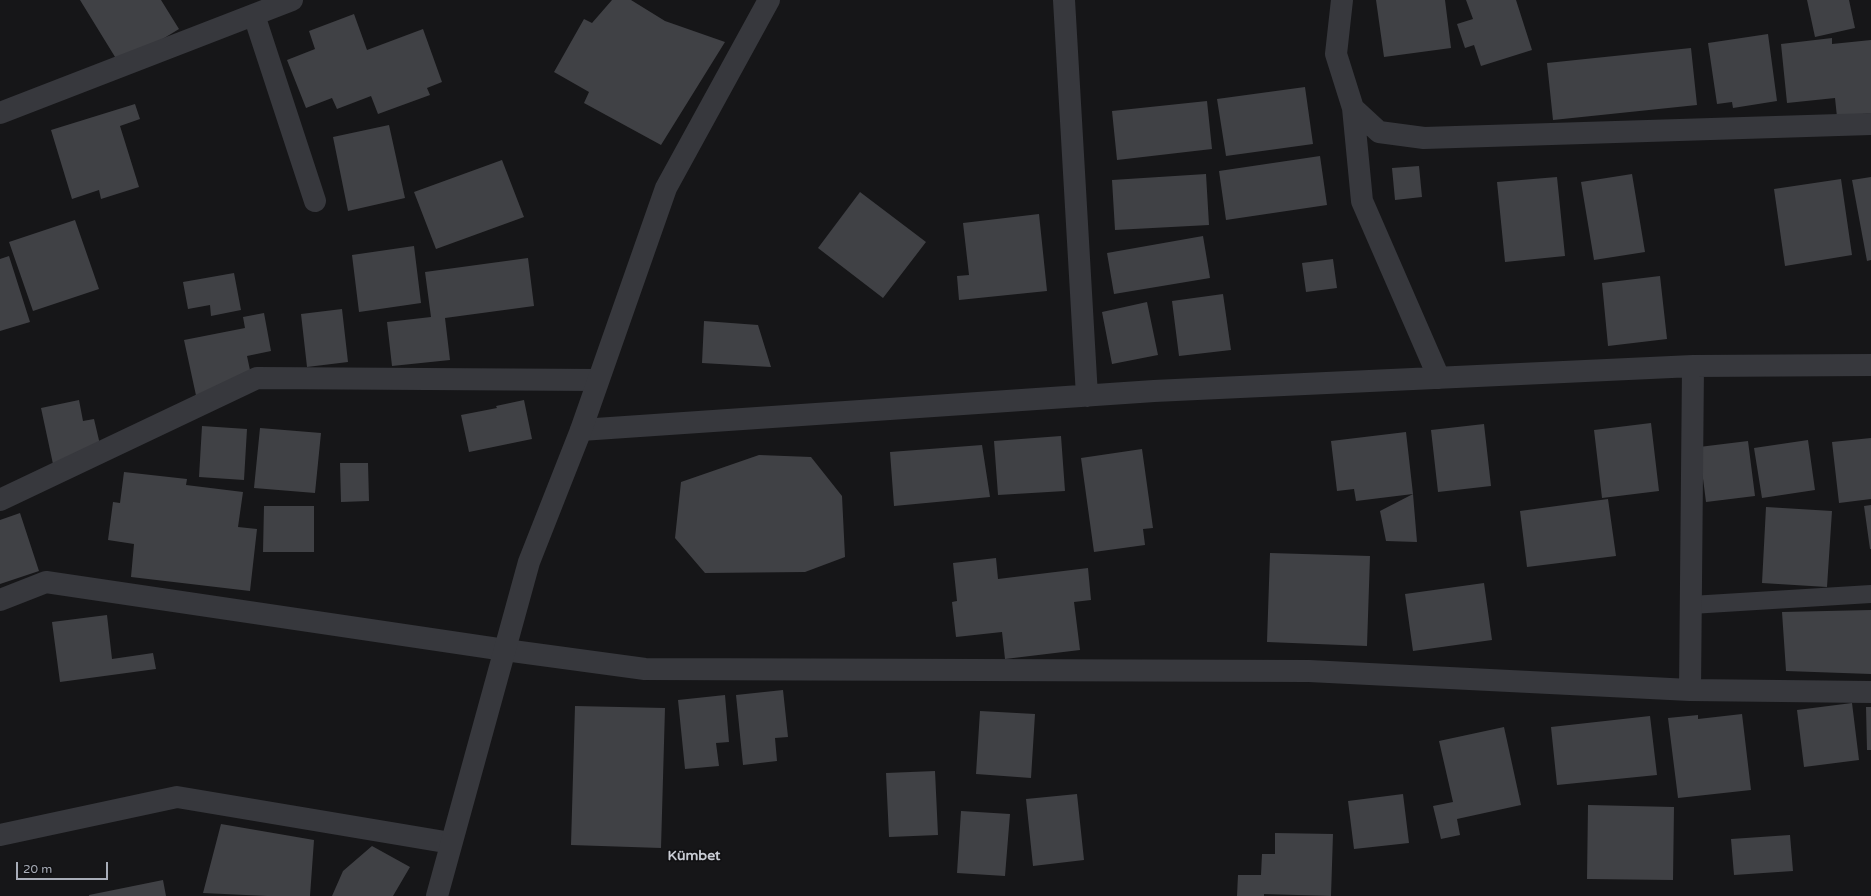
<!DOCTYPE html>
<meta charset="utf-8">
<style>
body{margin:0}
#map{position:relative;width:1871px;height:896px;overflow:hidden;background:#161618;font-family:"Varela Round",sans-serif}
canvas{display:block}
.scale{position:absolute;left:16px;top:862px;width:92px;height:18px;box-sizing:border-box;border:2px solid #a8adb8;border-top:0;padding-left:5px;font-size:12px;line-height:14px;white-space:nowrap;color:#a8adb8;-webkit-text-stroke:3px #111113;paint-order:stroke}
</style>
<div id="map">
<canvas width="1871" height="896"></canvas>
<div class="scale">20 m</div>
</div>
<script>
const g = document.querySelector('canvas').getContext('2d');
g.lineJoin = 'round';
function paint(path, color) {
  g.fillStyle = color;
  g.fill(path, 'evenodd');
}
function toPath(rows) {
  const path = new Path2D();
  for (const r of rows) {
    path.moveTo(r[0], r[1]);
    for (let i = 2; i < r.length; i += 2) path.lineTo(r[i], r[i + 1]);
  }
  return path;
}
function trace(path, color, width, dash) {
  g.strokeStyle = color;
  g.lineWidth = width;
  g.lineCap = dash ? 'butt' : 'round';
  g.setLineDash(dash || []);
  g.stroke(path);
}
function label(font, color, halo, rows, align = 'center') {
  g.font = font + ' "Varela Round",sans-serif';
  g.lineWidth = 3.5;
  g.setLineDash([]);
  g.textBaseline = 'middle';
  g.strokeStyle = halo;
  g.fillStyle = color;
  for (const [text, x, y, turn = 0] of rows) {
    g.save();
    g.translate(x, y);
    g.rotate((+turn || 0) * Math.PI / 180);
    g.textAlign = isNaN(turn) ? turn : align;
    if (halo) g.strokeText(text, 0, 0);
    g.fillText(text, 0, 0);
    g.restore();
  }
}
paint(toPath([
 [80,0,161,0,179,29,120,65],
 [612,0,631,0,665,21,725,42,661,145,584,103,589,92,554,72,584,19,592,23],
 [1376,0,1445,0,1451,48,1384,57],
 [1466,0,1516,0,1532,50,1481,66,1474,45,1465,48,1457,24,1473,19],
 [1807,0,1849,0,1855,28,1815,37],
 [354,14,367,50,423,29,442,82,427,88,430,95,378,114,371,96,337,109,332,98,306,108,287,60,315,49,309,31],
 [1768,34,1777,101,1733,108,1732,102,1717,104,1708,43],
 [1832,38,1832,44,1871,40,1871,113,1837,117,1835,98,1787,103,1781,44],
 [1691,48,1697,105,1553,120,1547,63],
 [1305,87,1313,144,1226,156,1217,99],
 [1207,101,1212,149,1117,160,1112,111],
 [135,104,140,119,120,126,139,187,101,199,99,190,72,199,51,130],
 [389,125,405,198,348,211,333,137],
 [1320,156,1327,205,1226,220,1219,171],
 [502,160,524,217,436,249,414,192],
 [1419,166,1422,197,1395,200,1392,168],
 [1206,174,1209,225,1115,230,1112,180],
 [1632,174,1645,252,1594,260,1581,182],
 [1557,177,1565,256,1505,262,1497,182],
 [1871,177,1871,260,1867,261,1852,180],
 [1841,179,1852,255,1785,266,1774,189],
 [860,192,926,242,883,298,818,248],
 [1039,214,1047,291,959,300,957,276,969,275,963,223],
 [75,220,99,289,33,311,9,242],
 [1203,236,1210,278,1114,294,1107,253],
 [414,246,421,303,359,312,352,255],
 [9,256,30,322,0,331,0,259],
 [528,258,534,306,445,318,450,360,392,366,387,322,431,317,425,272],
 [1333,259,1337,288,1306,292,1302,263],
 [234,273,241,310,211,316,210,305,188,309,183,282],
 [1660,276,1667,339,1608,346,1602,283],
 [1223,294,1231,350,1179,356,1172,301],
 [1147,302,1158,355,1112,364,1102,312],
 [342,309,348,362,307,367,301,314],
 [264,313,271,351,247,356,254,389,197,400,184,340,245,328,243,317],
 [704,321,758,325,771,367,702,363],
 [79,400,83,421,94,419,102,453,53,464,41,408],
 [524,400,532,439,469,452,461,415,497,408,496,406],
 [1651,423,1659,491,1602,498,1594,430],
 [1484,424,1491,486,1438,492,1431,430],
 [202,426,247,429,244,480,199,477],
 [260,428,321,433,315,493,254,488],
 [1406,432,1413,494,1417,542,1386,541,1380,511,1413,494,1356,501,1354,489,1337,491,1331,441],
 [1061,436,1065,491,998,495,994,441],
 [1871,438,1871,499,1839,503,1832,442],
 [1808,440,1815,490,1762,498,1754,448],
 [1748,441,1755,496,1706,502,1699,447],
 [982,445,990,497,894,506,890,452],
 [1142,449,1153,528,1143,529,1145,545,1094,552,1081,458],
 [759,455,811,457,842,496,845,557,805,572,705,573,675,538,681,482],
 [340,463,368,463,369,501,341,502],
 [124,472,187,479,186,485,243,492,238,527,257,529,250,591,131,577,134,544,108,540,113,502,120,503],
 [1608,499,1616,556,1527,567,1520,511],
 [1871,505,1871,549,1870,549,1864,506],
 [264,506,314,506,314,552,263,552],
 [1766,507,1832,511,1827,587,1762,583],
 [20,513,39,571,0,584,0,520],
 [1270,553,1370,556,1367,646,1267,642],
 [996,558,998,579,1088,568,1091,600,1074,602,1080,650,1005,659,1002,632,956,637,952,602,957,601,953,563],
 [1484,583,1492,640,1413,651,1405,594],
 [1871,610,1871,674,1786,671,1782,612],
 [107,615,112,659,153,653,156,669,60,682,52,622],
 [783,690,788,737,775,738,777,761,743,765,736,695],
 [725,695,729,742,716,743,719,766,685,769,678,700],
 [1852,703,1859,760,1804,767,1797,710],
 [575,706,665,708,661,848,571,845],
 [1866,707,1871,707,1871,750,1867,750],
 [980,711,1035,714,1031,778,976,774],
 [1742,714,1751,790,1678,798,1668,718,1698,715,1698,719],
 [1650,716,1657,775,1557,785,1551,727],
 [1504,727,1521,805,1457,819,1460,835,1441,839,1433,806,1453,802,1439,741],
 [935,771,938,835,889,837,886,773],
 [1077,794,1084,860,1033,866,1026,799],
 [1403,794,1409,843,1354,849,1348,801],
 [1588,805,1674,807,1673,880,1587,879],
 [961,811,1010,814,1005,876,957,873],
 [221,824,314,840,310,896,267,896,203,893],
 [1275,833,1333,834,1331,896,1264,894,1264,896,1237,896,1238,875,1261,875,1262,854,1275,854],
 [1790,835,1793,871,1734,875,1731,839],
 [372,846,410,867,393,896,332,896,343,871],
 [163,880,166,896,89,896,89,895]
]), '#404145');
trace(toPath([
 [1691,605,1871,594]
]), '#37383d', 18);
trace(toPath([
 [1064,0,1087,396],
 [1342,0,1336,54,1353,108,1379,132,1424,138,1871,124],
 [254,15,315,201],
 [1353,108,1362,201,1439,378],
 [0,113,292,0],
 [581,430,1154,391,1693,366,1871,365],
 [0,500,257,378,598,380],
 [0,600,46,582,505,650,645,669,1309,671,1690,690,1871,692],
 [1690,690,1693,366],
 [0,835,177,797,451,843]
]), '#37383d', 22);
trace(toPath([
 [437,896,529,562,581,430,666,188,769,0]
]), '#37383d', 22);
label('bold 14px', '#c9ccd4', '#111113', [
 ["Kümbet",694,856]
]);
</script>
